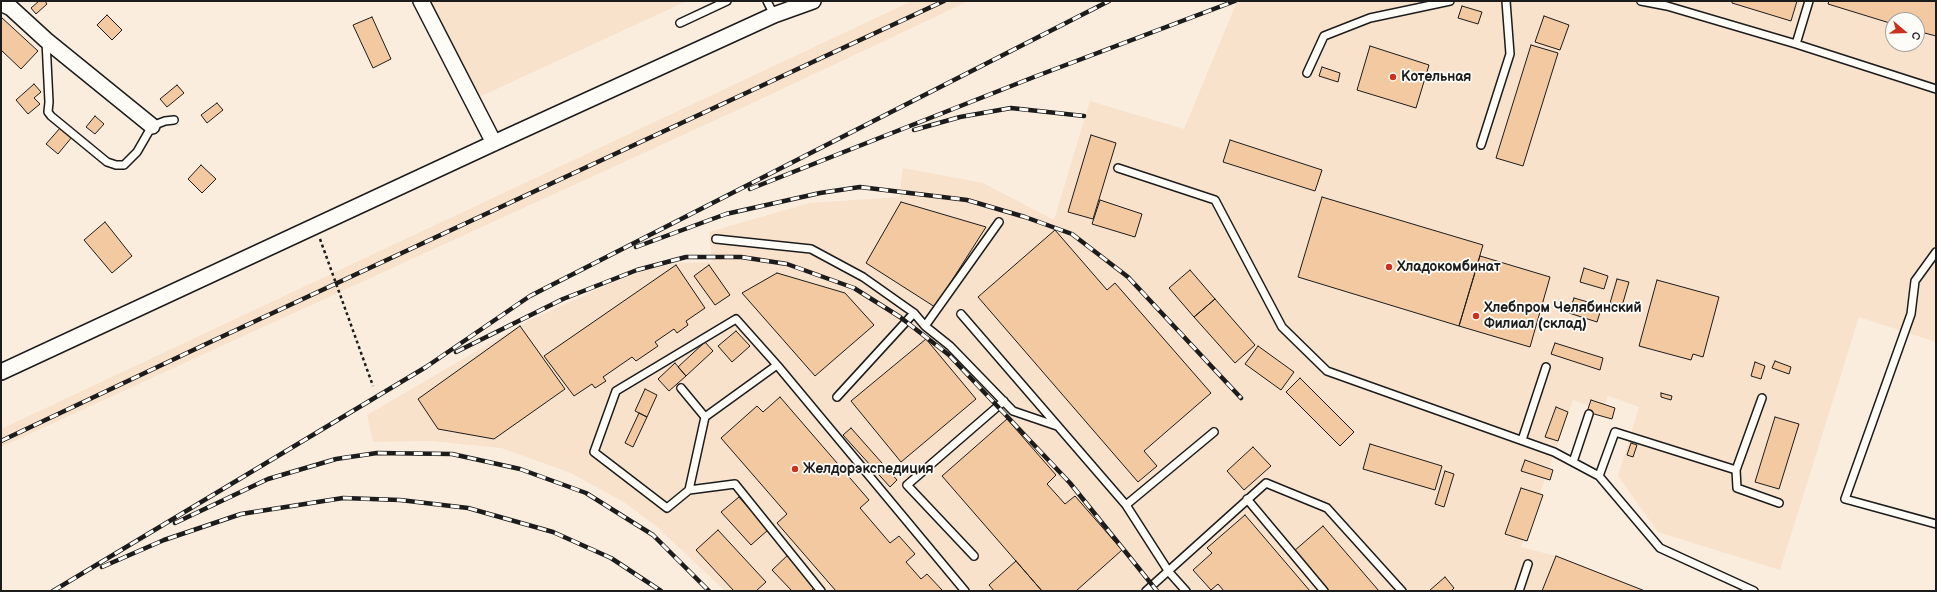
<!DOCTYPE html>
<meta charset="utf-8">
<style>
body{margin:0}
#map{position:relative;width:1937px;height:592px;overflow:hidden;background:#faedde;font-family:"Balsamiq Sans",sans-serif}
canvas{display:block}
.frame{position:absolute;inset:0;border:2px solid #1c1c1c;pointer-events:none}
.north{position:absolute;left:1885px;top:12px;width:40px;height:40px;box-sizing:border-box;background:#fdfcf7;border:1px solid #a3a29f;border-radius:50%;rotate:109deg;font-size:11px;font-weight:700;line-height:16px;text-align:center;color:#1c1c1c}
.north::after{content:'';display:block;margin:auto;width:14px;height:18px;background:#c8321e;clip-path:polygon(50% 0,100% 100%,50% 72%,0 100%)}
</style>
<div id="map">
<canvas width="1937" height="592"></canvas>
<div class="frame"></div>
<div class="north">С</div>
</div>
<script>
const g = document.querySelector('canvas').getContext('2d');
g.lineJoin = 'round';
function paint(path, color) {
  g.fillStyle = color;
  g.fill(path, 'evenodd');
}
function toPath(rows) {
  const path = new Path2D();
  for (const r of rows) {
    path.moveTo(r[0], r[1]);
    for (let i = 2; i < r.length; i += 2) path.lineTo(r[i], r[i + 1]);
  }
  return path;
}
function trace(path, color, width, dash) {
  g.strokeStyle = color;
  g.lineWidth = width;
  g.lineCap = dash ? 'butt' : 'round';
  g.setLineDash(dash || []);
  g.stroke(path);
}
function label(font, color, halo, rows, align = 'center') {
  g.font = font + ' "Balsamiq Sans",sans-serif';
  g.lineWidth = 3.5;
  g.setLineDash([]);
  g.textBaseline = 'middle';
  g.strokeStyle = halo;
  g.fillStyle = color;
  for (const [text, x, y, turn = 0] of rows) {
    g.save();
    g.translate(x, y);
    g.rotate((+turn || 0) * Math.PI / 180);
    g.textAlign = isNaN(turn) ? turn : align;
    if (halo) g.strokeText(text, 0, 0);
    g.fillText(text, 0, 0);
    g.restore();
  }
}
paint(toPath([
 [429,1,687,1,477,98],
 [912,1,969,1,742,108,1,447,1,429],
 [1235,1,1936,1,1936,342,1859,317,1780,570,1658,532,1618,476,1639,407,1608,396,1603,411,1573,400,1521,547,1556,556,1645,591,725,591,656,526,625,503,571,473,501,448,430,441,373,442,367,415,528,321,616,281,649,269,679,263,712,262,709,232,809,203,899,197,903,168,983,183,1054,220,1090,101,1184,129,1236,4],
 [1893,20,1917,20,1917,44,1893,44]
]), '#f8e2cc');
const building = toPath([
 [39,1,45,1,47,4,36,14,31,8,39,1],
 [1732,1,1797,1,1791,21,1732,3,1732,1],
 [1829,1,1936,1,1936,36,1917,31,1917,20,1893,20,1893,24,1828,4,1829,1],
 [1462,6,1482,12,1478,24,1458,18,1462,6],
 [107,15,122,30,112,40,97,25,107,15],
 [1544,16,1569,25,1560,50,1535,42,1544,16],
 [1,17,38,51,21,69,1,50,1,17],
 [372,17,391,59,373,68,353,25,372,17],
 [1531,45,1558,53,1523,166,1496,158,1531,45],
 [1370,46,1429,65,1416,108,1357,90,1370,46],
 [1322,67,1340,73,1338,82,1319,76,1322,67],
 [34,84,41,92,34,98,40,104,28,114,16,100,34,84],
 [177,85,184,93,167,107,160,99,177,85],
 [217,103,223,110,207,123,201,115,217,103],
 [95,116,104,124,95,134,86,127,95,116],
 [61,127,72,137,58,154,46,144,61,127],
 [1091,135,1116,143,1093,219,1068,212,1091,135],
 [1230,140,1322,170,1315,191,1223,162,1230,140],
 [201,165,216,179,202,193,188,179,201,165],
 [1322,197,1483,245,1459,326,1298,277,1322,197],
 [1100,200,1142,214,1135,237,1092,224,1100,200],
 [901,202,986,227,935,307,866,263,901,202],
 [105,222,132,256,112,273,84,240,105,222],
 [1055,230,1107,290,1115,283,1211,393,1144,451,1157,466,1138,482,978,297,1055,230],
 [1480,256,1550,277,1530,347,1459,326,1480,256],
 [676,265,705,308,686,321,688,325,677,333,674,329,655,342,658,346,636,361,632,357,603,377,606,381,595,388,592,384,574,396,544,356,676,265],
 [709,265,730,295,715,305,694,276,709,265],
 [1584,268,1608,276,1604,289,1580,282,1584,268],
 [1190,270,1215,299,1194,317,1169,288,1190,270],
 [777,273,845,293,874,325,815,376,742,293,777,273],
 [1617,279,1629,282,1622,306,1610,303,1617,279],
 [1657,280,1719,297,1703,357,1693,354,1691,360,1639,346,1657,280],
 [1574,298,1602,306,1597,322,1569,313,1574,298],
 [1215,299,1255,345,1235,363,1194,317,1215,299],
 [520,326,565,389,494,439,438,429,418,399,520,326],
 [736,331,750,346,732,362,718,346,736,331],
 [926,339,976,399,901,462,851,401,926,339],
 [705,342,713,351,686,376,678,367,705,342],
 [1555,343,1603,358,1600,370,1551,354,1555,343],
 [1258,346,1294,372,1281,390,1245,364,1258,346],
 [1775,361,1791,367,1789,374,1772,368,1775,361],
 [1755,362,1765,366,1761,379,1751,376,1755,362],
 [675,363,686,376,669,391,658,379,675,363],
 [1300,378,1354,432,1340,446,1286,392,1300,378],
 [645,389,657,395,647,417,635,411,645,389],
 [1661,393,1672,396,1671,400,1661,397,1661,393],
 [780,397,869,500,860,508,890,543,899,536,915,554,906,562,921,579,927,574,942,590,940,591,836,591,777,523,787,514,721,438,757,406,763,412,780,397],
 [1591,400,1615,408,1612,419,1587,412,1591,400],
 [1556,407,1568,412,1558,441,1545,437,1556,407],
 [639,413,647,417,633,447,625,443,639,413],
 [1775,417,1799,424,1779,489,1755,482,1775,417],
 [1007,419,1056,475,1047,484,1065,504,1075,496,1122,550,1076,591,1042,591,942,476,1007,419],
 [851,428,897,480,890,487,843,435,851,428],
 [1631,443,1637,445,1633,457,1627,455,1631,443],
 [1370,444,1442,466,1435,490,1363,469,1370,444],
 [1253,447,1271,466,1244,490,1227,471,1253,447],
 [1525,460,1553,470,1550,480,1521,471,1525,460],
 [1445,471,1454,474,1444,507,1435,504,1445,471],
 [1521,488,1543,495,1527,541,1505,534,1521,488],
 [739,497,768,530,751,545,721,512,739,497],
 [1245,515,1310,591,1224,591,1218,584,1211,590,1193,570,1212,553,1207,548,1245,515],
 [1323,526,1379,591,1329,591,1294,551,1323,526],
 [718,530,766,582,756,591,734,591,696,550,718,530],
 [789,554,817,585,811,591,792,591,772,570,789,554],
 [1556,556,1645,591,1542,591,1556,556],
 [1016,561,1042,591,994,591,989,585,1016,561],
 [1445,577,1454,588,1451,591,1429,591,1445,577]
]);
paint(building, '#f3c9a2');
trace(building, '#1c1c1c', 1);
const service = toPath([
 [767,1,774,15],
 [1641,1,1667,6,1796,44],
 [1809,1,1796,44,1936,89],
 [680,23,727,1],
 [46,41,49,102,48,112,51,116,107,162,116,165,124,165,137,152,152,126,165,121,174,120],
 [1307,73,1324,36,1370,18,1450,1],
 [1481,145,1510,54,1506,1],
 [1118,168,1215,200,1282,327,1327,371,1554,452,1599,476,1660,548,1754,591],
 [716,239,811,249,863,277,914,313,925,326,950,346,1013,411,1057,426],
 [1936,252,1915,281,1911,314,1845,499,1936,524],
 [961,314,1126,505,1169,572,1186,591],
 [925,326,999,222],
 [681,388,705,417],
 [837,397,914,313],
 [1522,440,1546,367],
 [1573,462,1589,414],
 [1736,470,1737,488,1779,503],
 [1599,476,1615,432,1736,470,1762,398],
 [689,490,705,417,777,365],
 [1247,499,1324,591],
 [1126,505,1214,432],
 [974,556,907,485,1004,401],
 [821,591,735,484,689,490,667,508,594,452,616,391,736,319,777,365,965,591],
 [1146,591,1266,483,1327,508,1402,591],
 [1519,591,1528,564]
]);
const minor = toPath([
 [421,1,494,143],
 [1,3,11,8,46,40,152,126],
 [1,372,494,143,774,15,813,1]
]);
trace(service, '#1c1c1c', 10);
trace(minor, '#1c1c1c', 18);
trace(toPath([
 [320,239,373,386]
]), '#1c1c1c', 2.5, [3, 3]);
trace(service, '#fdfcf7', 7);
trace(minor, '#fdfcf7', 15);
const rail = toPath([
 [914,130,960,117,1011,108,1084,116],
 [750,189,1034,77,1235,1],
 [636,247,726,214,820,193,860,187,967,200,1025,217,1072,234,1128,277,1241,398],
 [456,352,563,299,637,270,686,257,741,257,787,264,854,288,900,317,949,355,1070,483,1157,591],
 [1,441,206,344,944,1],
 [175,523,268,479,336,459,377,453,452,454,520,469,586,493,653,535,709,591],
 [102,567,164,540,241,514,343,498,400,500,468,508,553,532,611,558,661,591],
 [53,591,426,367,530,296,1109,1]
]);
trace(rail, '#1c1c1c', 4.5);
trace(rail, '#fdfcf7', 3, [9]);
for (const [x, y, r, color] of [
 [1393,77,4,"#c8321e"],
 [1389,267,4,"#c8321e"],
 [1476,316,4,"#c8321e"],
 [795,469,4,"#c8321e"]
]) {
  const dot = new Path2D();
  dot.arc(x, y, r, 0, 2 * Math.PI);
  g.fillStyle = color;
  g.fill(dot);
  trace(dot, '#fdfcf7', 1.5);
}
label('bold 14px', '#1c1c1c', '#fdfcf7', [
 ["Котельная",1401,77],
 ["Хладокомбинат",1397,267],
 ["Хлебпром Челябинский",1484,308],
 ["Филиал (склад)",1484,324],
 ["Желдорэкспедиция",803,469]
], 'left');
</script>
